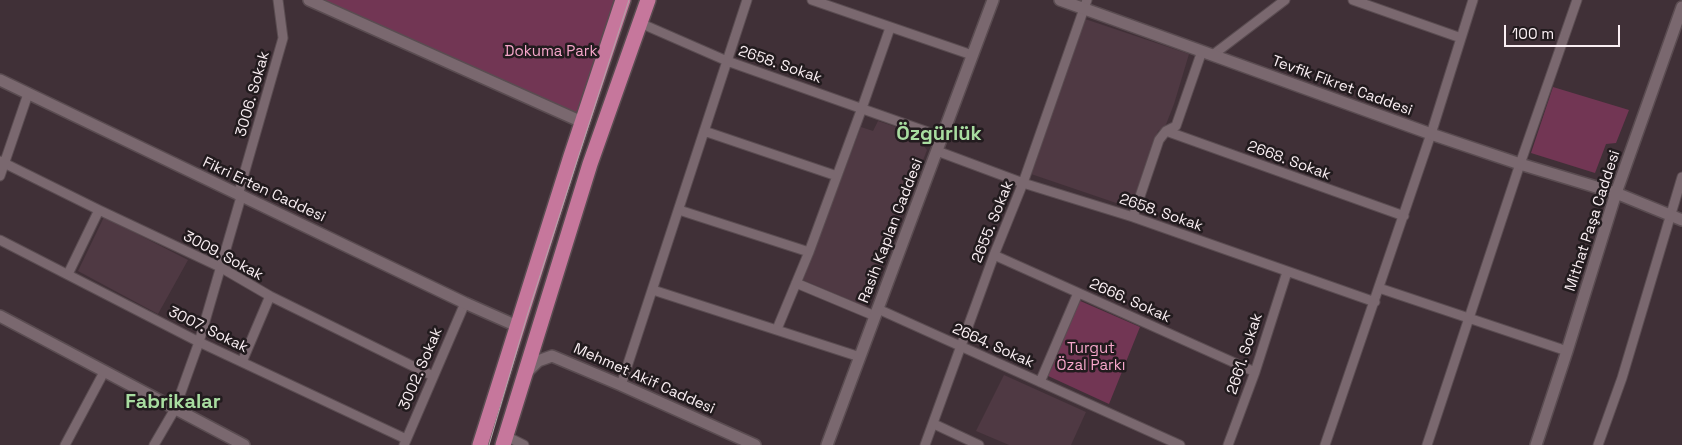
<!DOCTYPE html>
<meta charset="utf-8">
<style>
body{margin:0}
#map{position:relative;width:1682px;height:445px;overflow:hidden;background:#403037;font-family:"Space Grotesk",sans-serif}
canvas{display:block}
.scale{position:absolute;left:1504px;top:25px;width:116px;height:22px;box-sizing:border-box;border:2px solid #faeff3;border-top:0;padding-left:6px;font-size:15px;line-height:18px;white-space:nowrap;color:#faeff3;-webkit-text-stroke:4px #221b1e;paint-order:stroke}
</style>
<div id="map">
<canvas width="1682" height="445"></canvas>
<div class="scale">100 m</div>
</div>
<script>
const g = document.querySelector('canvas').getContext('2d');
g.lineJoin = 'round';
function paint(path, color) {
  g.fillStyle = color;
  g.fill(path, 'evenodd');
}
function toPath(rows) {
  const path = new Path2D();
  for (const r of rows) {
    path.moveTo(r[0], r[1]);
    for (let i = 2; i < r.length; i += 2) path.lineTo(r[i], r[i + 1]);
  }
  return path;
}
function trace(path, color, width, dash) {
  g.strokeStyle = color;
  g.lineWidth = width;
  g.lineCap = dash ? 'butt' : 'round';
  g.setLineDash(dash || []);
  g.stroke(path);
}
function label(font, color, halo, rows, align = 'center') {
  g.font = font + ' "Space Grotesk",sans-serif';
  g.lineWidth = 5;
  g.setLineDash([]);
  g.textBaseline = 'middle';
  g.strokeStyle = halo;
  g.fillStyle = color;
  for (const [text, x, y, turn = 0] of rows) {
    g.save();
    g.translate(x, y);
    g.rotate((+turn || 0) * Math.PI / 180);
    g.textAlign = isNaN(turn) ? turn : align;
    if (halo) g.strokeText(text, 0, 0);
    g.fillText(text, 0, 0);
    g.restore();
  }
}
paint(toPath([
 [1085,19,1189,54,1174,104,1165,127,1158,131,1131,208,1031,174],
 [878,121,908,131,917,137,927,150,866,307,803,280,861,127,873,131],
 [104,217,188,260,158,314,78,271],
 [1004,375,1086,412,1071,445,1009,445,976,431]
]), '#4f3943');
paint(toPath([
 [308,0,623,0,582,122],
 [1553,87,1629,110,1616,143,1606,144,1595,173,1531,153],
 [1078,300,1140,327,1109,404,1046,375]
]), '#723654');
const street = toPath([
 [812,0,972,55],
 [1353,0,1461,38],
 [640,23,727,61,942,137],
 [1214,54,1285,0],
 [704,131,837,176],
 [1166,131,1404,216],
 [937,151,1023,183,1133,217,1375,302],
 [0,161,99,210,220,267,270,296,433,376],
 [0,176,28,94],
 [238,195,283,38,278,0],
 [679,210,809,252],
 [1133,217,1159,140,1166,131,1176,126,1202,51],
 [0,240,199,342,406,439],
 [994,255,1255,372],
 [68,274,99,210],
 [796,283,875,316],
 [1379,288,1567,351],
 [653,290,860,357],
 [878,309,1180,445],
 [777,329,809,252,862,108,890,28],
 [242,362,270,296],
 [1040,382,1078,293],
 [621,385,747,0],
 [934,424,979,445],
 [506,436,524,445],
 [65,445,104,372],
 [154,445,175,409,199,342,241,197],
 [404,445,465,303],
 [925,445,994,255,1023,183,1087,0],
 [1228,445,1255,372,1287,272],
 [1325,445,1431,134,1473,0],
 [1427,445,1520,164,1577,0],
 [1598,445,1622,378,1682,177]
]);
const secondary = toPath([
 [309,0,582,122],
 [1060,0,1431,134,1520,164,1616,193,1682,220],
 [0,80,465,303,517,326],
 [0,316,244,445],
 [527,372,538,361,552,356,621,385,755,445],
 [827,445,993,0],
 [1536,445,1567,351,1616,193,1682,7]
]);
const highway = toPath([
 [480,445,571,156,623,0],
 [503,445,590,164,648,0]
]);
trace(street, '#5a4c51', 11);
trace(secondary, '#5a4c51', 14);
trace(highway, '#5a4c51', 18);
trace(street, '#7a686f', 9);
trace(secondary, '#7a686f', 11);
trace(highway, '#c6779c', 15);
trace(toPath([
 [489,445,527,316,629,0]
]), '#b2a5aa', 1);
label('15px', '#f6a6ca', '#221b1e', [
 ["Dokuma Park",551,52],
 ["Turgut",1091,349],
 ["Özal Parkı",1091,366]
]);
label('15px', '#faeff3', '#221b1e', [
 ["2658. Sokak",780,65,19],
 ["Tevfik Fikret Caddesi",1342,86,20],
 ["3006. Sokak",253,94,-74],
 ["2668. Sokak",1289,161,20],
 ["Fikri Erten Caddesi",264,190,25],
 ["2658. Sokak",1161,213,19],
 ["Mithat Paşa Caddesi",1593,221,-72],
 ["2655. Sokak",993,222,-68],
 ["Rasih Kaplan Caddesi",891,231,-69],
 ["3009. Sokak",223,256,28],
 ["2666. Sokak",1130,301,24],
 ["3007. Sokak",208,330,26],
 ["2664. Sokak",993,346,24],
 ["2661. Sokak",1245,354,-72],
 ["3002. Sokak",421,369,-67],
 ["Mehmet Akif Caddesi",644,379,24]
]);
label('bold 20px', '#a8dda0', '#221b1e', [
 ["Özgürlük",939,135],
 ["Fabrikalar",173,403]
]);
</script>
